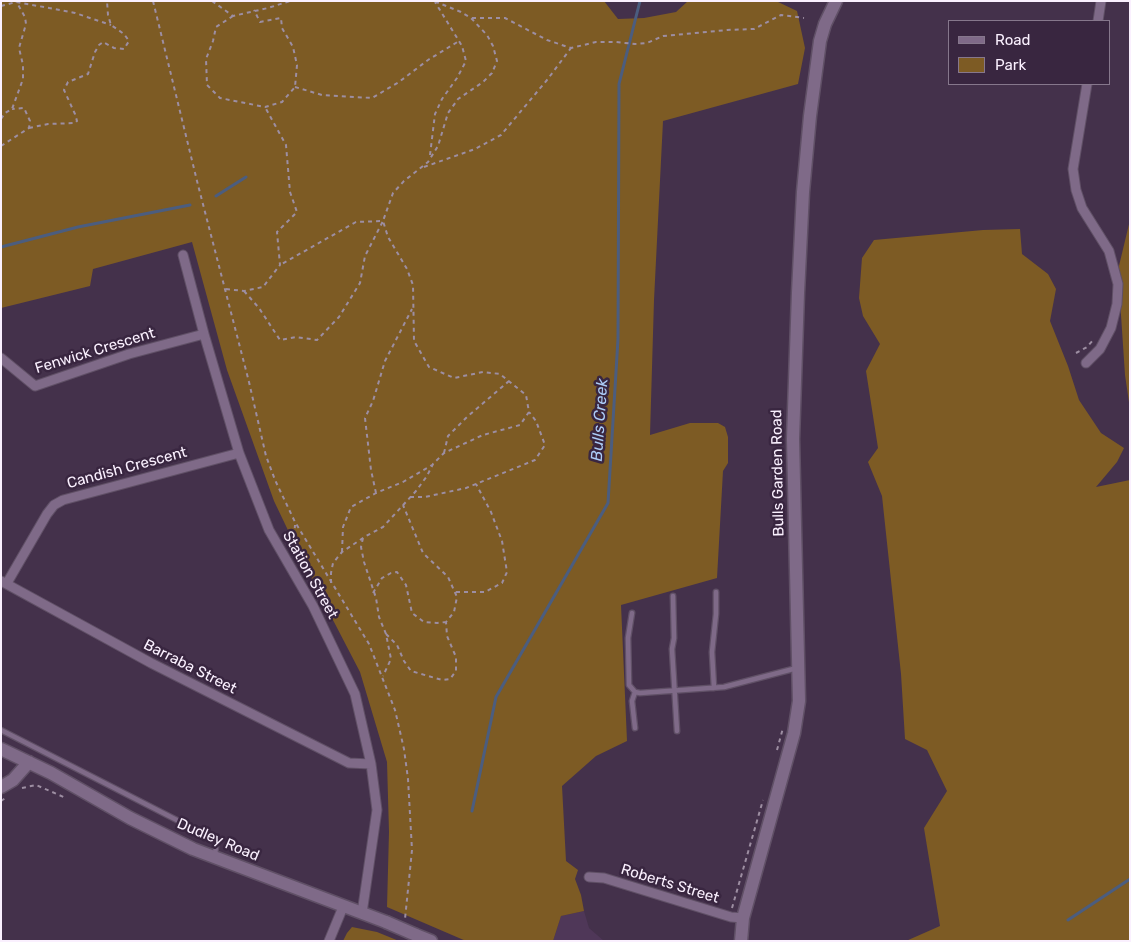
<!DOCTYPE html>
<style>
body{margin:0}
#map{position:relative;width:1131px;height:942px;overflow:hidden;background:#44314b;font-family:Rubik,sans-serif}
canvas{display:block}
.frame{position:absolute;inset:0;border:2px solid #faf0fe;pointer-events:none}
.legend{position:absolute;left:948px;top:20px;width:162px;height:65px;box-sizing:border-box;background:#392640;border:1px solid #86778c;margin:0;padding:6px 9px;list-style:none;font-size:15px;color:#faf0fe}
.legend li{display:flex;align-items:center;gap:10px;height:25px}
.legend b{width:25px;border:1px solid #86778c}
</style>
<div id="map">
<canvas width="1131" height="942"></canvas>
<div class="frame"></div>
<ul class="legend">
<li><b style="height:6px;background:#7f6a88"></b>Road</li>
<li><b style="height:14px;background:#7d5b24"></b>Park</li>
</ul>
</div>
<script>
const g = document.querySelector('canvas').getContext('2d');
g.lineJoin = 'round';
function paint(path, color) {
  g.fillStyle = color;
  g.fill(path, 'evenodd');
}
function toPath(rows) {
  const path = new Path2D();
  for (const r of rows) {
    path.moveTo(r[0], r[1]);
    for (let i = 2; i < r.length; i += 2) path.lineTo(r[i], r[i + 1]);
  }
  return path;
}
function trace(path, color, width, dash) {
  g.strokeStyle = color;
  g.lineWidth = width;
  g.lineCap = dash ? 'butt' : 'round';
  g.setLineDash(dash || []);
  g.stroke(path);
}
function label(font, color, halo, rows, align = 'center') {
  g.font = font + ' Rubik,sans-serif';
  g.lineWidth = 5;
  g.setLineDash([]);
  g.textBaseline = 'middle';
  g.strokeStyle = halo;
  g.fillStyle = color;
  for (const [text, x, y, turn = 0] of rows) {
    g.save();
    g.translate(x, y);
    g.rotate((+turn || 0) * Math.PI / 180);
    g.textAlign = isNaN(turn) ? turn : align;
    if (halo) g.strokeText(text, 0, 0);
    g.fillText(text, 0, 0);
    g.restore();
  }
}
paint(toPath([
 [584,911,589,928,604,941,553,941,561,916]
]), '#4f3758');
paint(toPath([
 [1,1,604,1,618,19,644,18,676,12,688,1,776,1,797,11,805,48,798,84,663,121,654,300,650,435,690,423,718,423,725,427,728,437,728,463,723,471,717,578,621,605,627,741,596,756,562,786,566,861,578,870,575,879,581,895,584,911,561,916,553,941,466,941,387,907,389,832,387,762,360,672,307,570,274,501,227,370,192,242,93,269,90,286,1,308],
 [1130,220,1130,409,1125,375,1118,270],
 [1020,229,1022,254,1048,274,1056,289,1050,321,1068,366,1079,400,1101,433,1124,448,1117,462,1096,487,1130,480,1130,941,906,941,940,926,924,828,947,791,927,750,905,739,901,674,882,496,868,462,878,448,866,371,880,344,863,316,859,298,862,258,874,240,983,230],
 [352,927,377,932,399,941,343,941,347,933]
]), '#7d5b24');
trace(toPath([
 [216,196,246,177],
 [1,247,78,227,190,205],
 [472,811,496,697,608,503,618,339,619,84,640,1],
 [1068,920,1130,879]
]), '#4b5d7f', 3);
const service = toPath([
 [673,596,674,638,672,649,677,731],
 [632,613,628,638,629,685,635,692,640,693,724,687,797,668],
 [714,688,712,652,716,614,716,592],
 [635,728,632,701,635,692],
 [1,730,208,836,214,840,216,845,215,856]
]);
const minor = toPath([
 [1098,21,1101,1],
 [183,255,204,334,239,453,269,530,313,606,355,694,371,764,377,810,362,913],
 [1,358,35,386,129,354,204,334],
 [1086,363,1100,349,1111,328,1117,304,1118,284,1109,251,1082,208,1076,190,1073,169,1087,84],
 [1,581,151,663,349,763,371,764],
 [7,583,47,514,54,505,63,500,239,453],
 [589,877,604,878,731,917,743,918],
 [329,941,343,907]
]);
const secondary = toPath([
 [1,749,51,773,130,818,193,849,386,922],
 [1,787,13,780,29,762],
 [416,935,431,941],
 [741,941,743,918,794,733,799,701,793,439,798,293,803,192,810,116,820,41,825,24,836,1]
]);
trace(service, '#605066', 7);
trace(minor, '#605066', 11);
trace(secondary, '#605066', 15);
trace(toPath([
 [153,1,198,185,249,382,266,456,275,480,295,522,369,644,395,710,404,749,408,779,412,850,405,919],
 [212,1,233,16,268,8,290,1],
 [1,6,16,2,49,8,75,13,111,25],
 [233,16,216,27,213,41,206,59,207,85,220,98,265,107,282,102,295,87,297,65,293,47,282,28,281,18,260,22,254,10],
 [472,18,505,18,547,40,571,48,596,42,616,42,635,44,647,43,663,36,727,30,754,29,781,15,804,18],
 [295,87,322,95,372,98,399,82,428,60,459,41],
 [1,119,5,113,12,109,23,79,23,65,19,48,26,24,25,17,16,1],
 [29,128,48,124,75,123,77,121,75,114,64,90,68,82,88,74,95,52,99,45,103,42,114,48,124,49,129,41,124,34,111,25,108,15,107,1],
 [1,146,29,128,30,121,24,108,12,109],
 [430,155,435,114,442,99,457,78,466,61,462,46,435,2],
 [424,167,475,149,501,135,547,80,571,48],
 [226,289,244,291,263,287,280,265,277,232,297,212,290,192,286,145,265,107],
 [244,291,259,308,280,340,296,337,317,340,339,317,360,283,365,256,383,221,356,222,280,265],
 [1076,353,1087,347,1094,339],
 [444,453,448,436,467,417,509,381],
 [376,493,371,470,365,418,373,401,385,361,412,309],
 [410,497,425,497,466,488,535,460,545,445,536,421,529,412],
 [363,538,361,547,364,562,376,598,379,617,386,634,391,659,383,676],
 [293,552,295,525],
 [342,552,343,527,351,507,376,493,403,482,432,465],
 [331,583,331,573,333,563,342,552,366,536,383,527,416,491,427,476,433,464,444,453,483,435,520,425,529,412,526,395,500,374,483,372,454,378,429,367,414,341,413,285,407,269,388,237,383,221,393,193,404,181,428,162,438,146,448,113,458,99,483,82,492,73,497,61,493,46,487,35,471,18,461,12,434,1],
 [456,592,485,592,502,583,507,572,502,541,491,512,476,484],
 [373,593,382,578,391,573,397,572,406,585,412,613,424,622,437,623,446,622],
 [386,634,397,645,404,661,411,671,442,680,450,679,456,671,456,657,447,636,446,622,454,612,457,597,448,577,423,553,403,505],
 [777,750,783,728],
 [22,788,36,785,66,798],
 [1,801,7,797],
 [732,908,763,800]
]), '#9d8ea2', 2, [4, 4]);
trace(service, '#7f6a88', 4.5);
trace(minor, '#7f6a88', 9);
trace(secondary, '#7f6a88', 12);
const secondaryBridge = toPath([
 [386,922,416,935]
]);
trace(secondaryBridge, '#605066', 15, []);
trace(secondaryBridge, '#7f6a88', 12);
label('15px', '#faf0fe', '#392640', [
 ["Fenwick Crescent",95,351,-17],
 ["Candish Crescent",127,468,-15],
 ["Bulls Garden Road",778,473,-91],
 ["Station Street",310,575,61],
 ["Barraba Street",190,667,27],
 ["Dudley Road",218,840,23],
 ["Roberts Street",670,884,17]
]);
label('italic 16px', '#acccf7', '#392640', [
 ["Bulls Creek",600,420,-86]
]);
</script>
